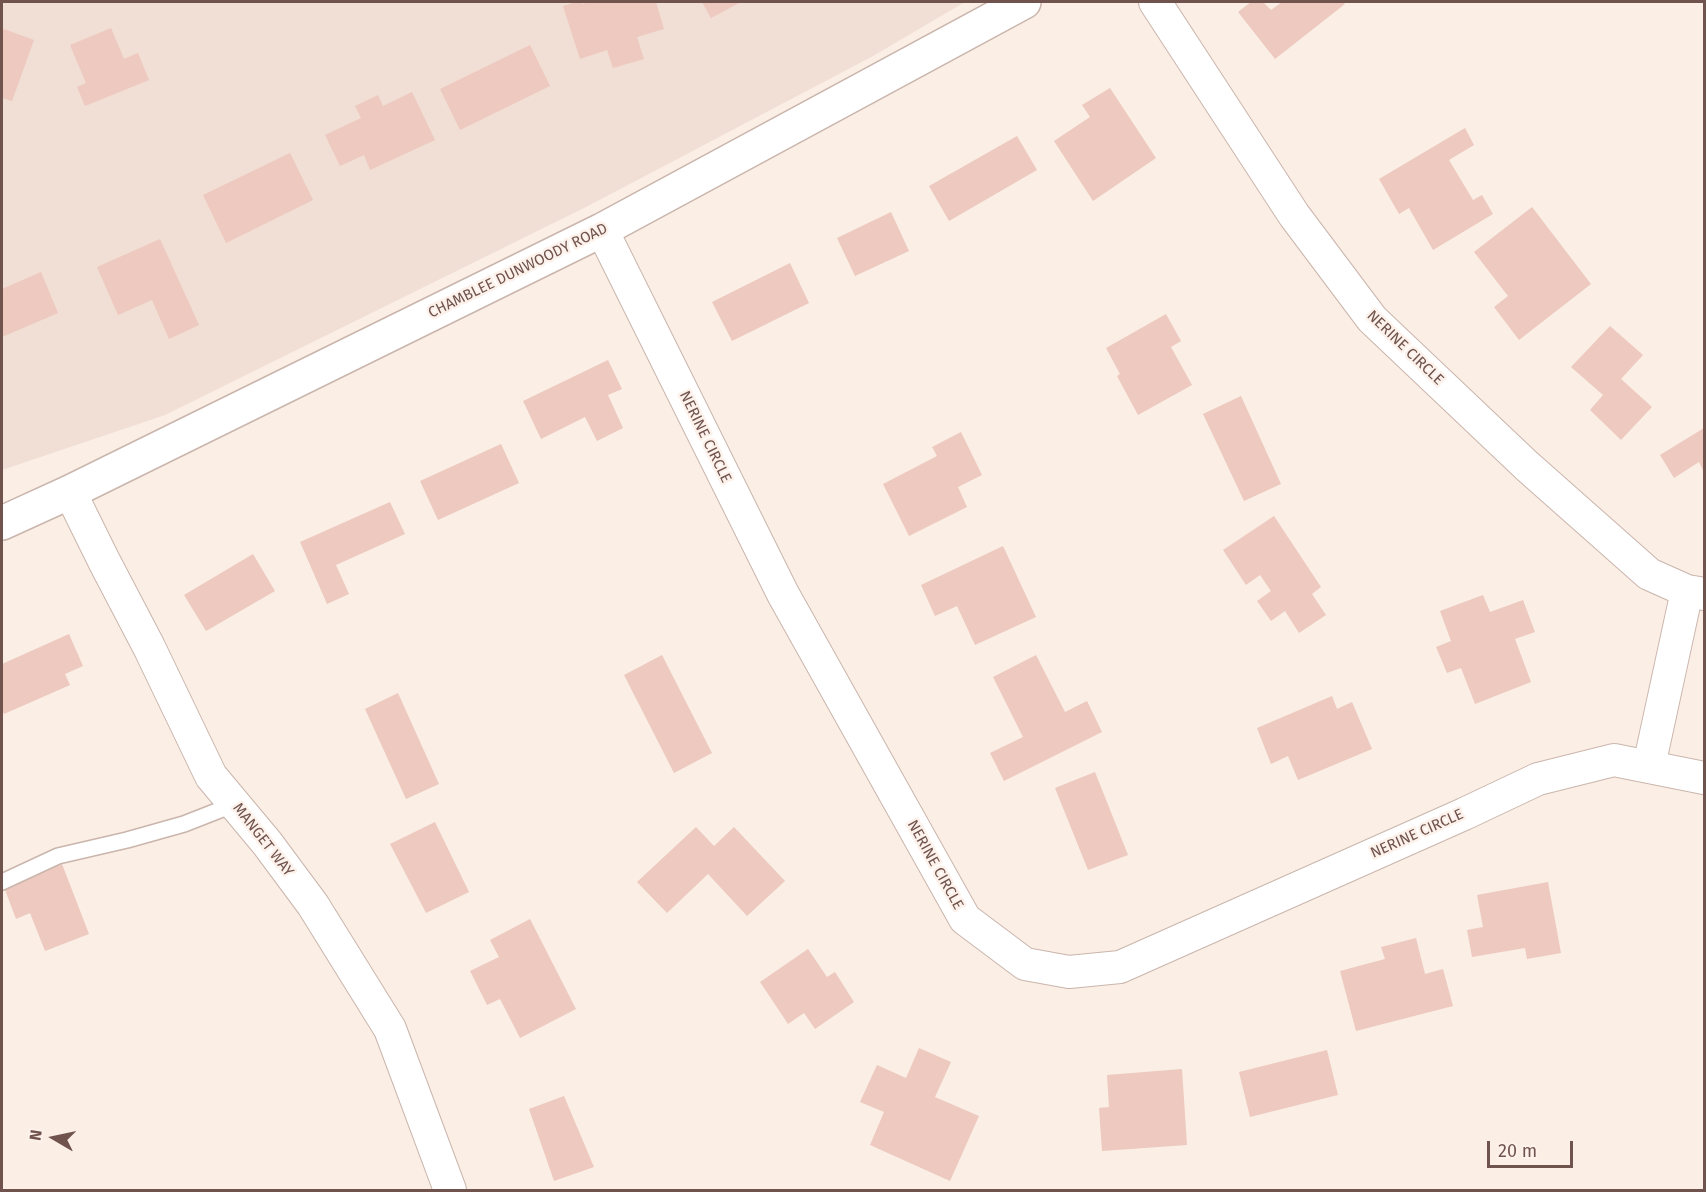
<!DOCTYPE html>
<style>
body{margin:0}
#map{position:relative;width:1706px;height:1192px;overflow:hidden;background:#faeee5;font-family:"Fira Sans",sans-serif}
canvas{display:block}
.frame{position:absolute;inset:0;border:3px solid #70534d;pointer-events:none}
.north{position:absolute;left:24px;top:1108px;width:60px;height:60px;-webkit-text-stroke:4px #fdf2eb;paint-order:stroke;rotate:279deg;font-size:16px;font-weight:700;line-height:24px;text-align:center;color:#70534d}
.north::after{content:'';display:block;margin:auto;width:21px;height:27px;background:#70534d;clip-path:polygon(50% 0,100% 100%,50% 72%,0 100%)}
.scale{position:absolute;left:1487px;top:1141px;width:86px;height:27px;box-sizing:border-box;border:3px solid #70534d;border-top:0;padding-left:8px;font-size:18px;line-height:21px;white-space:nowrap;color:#70534d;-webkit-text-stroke:4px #fdf2eb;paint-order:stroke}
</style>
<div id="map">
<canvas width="1706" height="1192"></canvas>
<div class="frame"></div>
<div class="north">N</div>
<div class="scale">20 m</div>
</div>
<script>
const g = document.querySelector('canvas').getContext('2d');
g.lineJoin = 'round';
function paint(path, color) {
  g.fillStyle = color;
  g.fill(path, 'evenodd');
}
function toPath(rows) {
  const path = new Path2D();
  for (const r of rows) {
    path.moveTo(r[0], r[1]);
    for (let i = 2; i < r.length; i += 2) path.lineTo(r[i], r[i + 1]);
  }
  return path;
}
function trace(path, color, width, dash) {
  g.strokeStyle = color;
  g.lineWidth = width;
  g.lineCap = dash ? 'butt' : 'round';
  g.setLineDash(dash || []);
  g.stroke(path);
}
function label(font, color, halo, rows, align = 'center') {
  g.font = font + ' "Fira Sans",sans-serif';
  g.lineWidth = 5;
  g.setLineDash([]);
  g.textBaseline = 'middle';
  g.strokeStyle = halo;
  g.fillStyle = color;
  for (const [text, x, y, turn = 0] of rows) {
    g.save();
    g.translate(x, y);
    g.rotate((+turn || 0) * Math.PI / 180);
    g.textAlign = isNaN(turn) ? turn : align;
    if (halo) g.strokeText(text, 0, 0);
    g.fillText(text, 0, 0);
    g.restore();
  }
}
paint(toPath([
 [2,2,965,2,873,56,588,206,165,415,2,470]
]), '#f1ded4');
paint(toPath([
 [577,2,581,2,582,4,590,2,656,2,664,29,637,37,644,59,613,68,607,50,580,59,563,6],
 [702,2,741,2,711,18],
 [1251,2,1263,2,1271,10,1282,2,1342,2,1345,4,1275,59,1238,12],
 [111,28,124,59,138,53,149,80,85,106,77,87,86,83,70,45],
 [4,29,34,40,12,101,2,98,2,33],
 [530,45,550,86,460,130,440,89],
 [1110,88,1156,158,1093,201,1054,141,1090,117,1082,105],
 [412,92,435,140,370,170,364,155,340,166,325,135,361,118,355,106,378,95,383,106],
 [1465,128,1474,145,1449,160,1473,200,1482,195,1493,214,1433,250,1409,208,1399,214,1379,179],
 [1017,136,1037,170,949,221,929,186],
 [290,153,313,200,226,243,203,195],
 [1532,207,1591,284,1519,340,1494,307,1508,296,1474,252],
 [891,212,909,251,855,276,837,238],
 [160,239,199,325,169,339,152,300,118,315,97,267],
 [790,263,809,303,732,341,712,302],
 [41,272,58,313,2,337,2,289],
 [1166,314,1181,341,1171,347,1192,385,1138,415,1117,376,1120,374,1106,348],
 [1610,326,1643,355,1621,379,1652,407,1621,440,1590,410,1603,395,1571,367],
 [608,360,622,389,608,395,623,428,597,441,585,417,541,439,523,401],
 [1241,396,1281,484,1244,501,1203,414],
 [1704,428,1704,472,1699,462,1674,478,1660,455],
 [961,432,982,475,958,487,967,507,909,536,883,484,937,456,932,447],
 [501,444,519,483,438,520,420,481],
 [390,502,405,534,336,565,349,594,327,604,300,542],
 [1274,516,1321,587,1312,594,1326,615,1299,633,1285,611,1271,621,1257,601,1271,591,1260,575,1246,585,1223,550],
 [1003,546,1036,617,975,645,957,606,935,616,921,585],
 [253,554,275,591,206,631,184,595],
 [1483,595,1490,612,1523,600,1535,632,1515,639,1531,682,1475,704,1461,668,1447,673,1436,647,1451,641,1440,611],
 [69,634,83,666,65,674,70,685,4,714,2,709,2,664],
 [662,655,712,753,674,773,624,675],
 [1036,655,1065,712,1087,701,1102,732,1004,781,990,753,1023,737,993,677],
 [398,693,439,784,406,799,365,709],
 [1332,696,1337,709,1352,702,1372,749,1298,780,1288,756,1271,764,1257,728],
 [1095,772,1128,855,1088,870,1055,788],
 [435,822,469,892,426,913,390,844],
 [696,827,714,846,734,827,785,881,747,916,708,874,667,913,637,882],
 [62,864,89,934,45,951,30,913,16,919,4,887],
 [1548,882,1561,953,1527,959,1525,948,1472,957,1467,930,1483,927,1477,895],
 [530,919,576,1009,520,1038,500,999,487,1005,470,971,499,957,490,940],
 [1416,938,1425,974,1443,969,1453,1006,1356,1031,1340,971,1385,959,1381,947],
 [808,949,827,977,835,972,854,1002,815,1029,804,1013,788,1024,760,982],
 [919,1048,951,1062,935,1097,979,1116,950,1181,870,1145,884,1112,860,1102,877,1065,906,1078],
 [1327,1050,1338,1095,1250,1117,1239,1072],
 [1182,1069,1187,1145,1102,1151,1099,1108,1109,1107,1107,1075],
 [564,1096,594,1167,554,1181,529,1109]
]), '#edc9bf');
const service = toPath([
 [2,882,58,856,127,840,184,824,235,804]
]);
const minor = toPath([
 [1155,2,1294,215,1372,319,1527,466,1649,574,1687,591,1704,594],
 [602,230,783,594,965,919,1025,964,1069,972,1120,967,1464,814,1538,779,1614,760,1704,778],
 [70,492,104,561,149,647,211,776,267,843,313,905,390,1029,450,1190],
 [1649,766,1687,591]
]);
const tertiary = toPath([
 [2,523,70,492,602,230,1024,2]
]);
trace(service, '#cab5ac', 18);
trace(minor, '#cab5ac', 34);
trace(tertiary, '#cab5ac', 36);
trace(service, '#fff', 15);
trace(minor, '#fff', 32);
trace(tertiary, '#fff', 33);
label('15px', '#70534d', '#fdf2eb', [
 ["CHAMBLEE DUNWOODY ROAD",518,271,-26],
 ["NERINE CIRCLE",1405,348,44],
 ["NERINE CIRCLE",705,437,64],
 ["NERINE CIRCLE",1417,834,-24],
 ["MANGET WAY",263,840,52],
 ["NERINE CIRCLE",935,865,61]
]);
</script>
